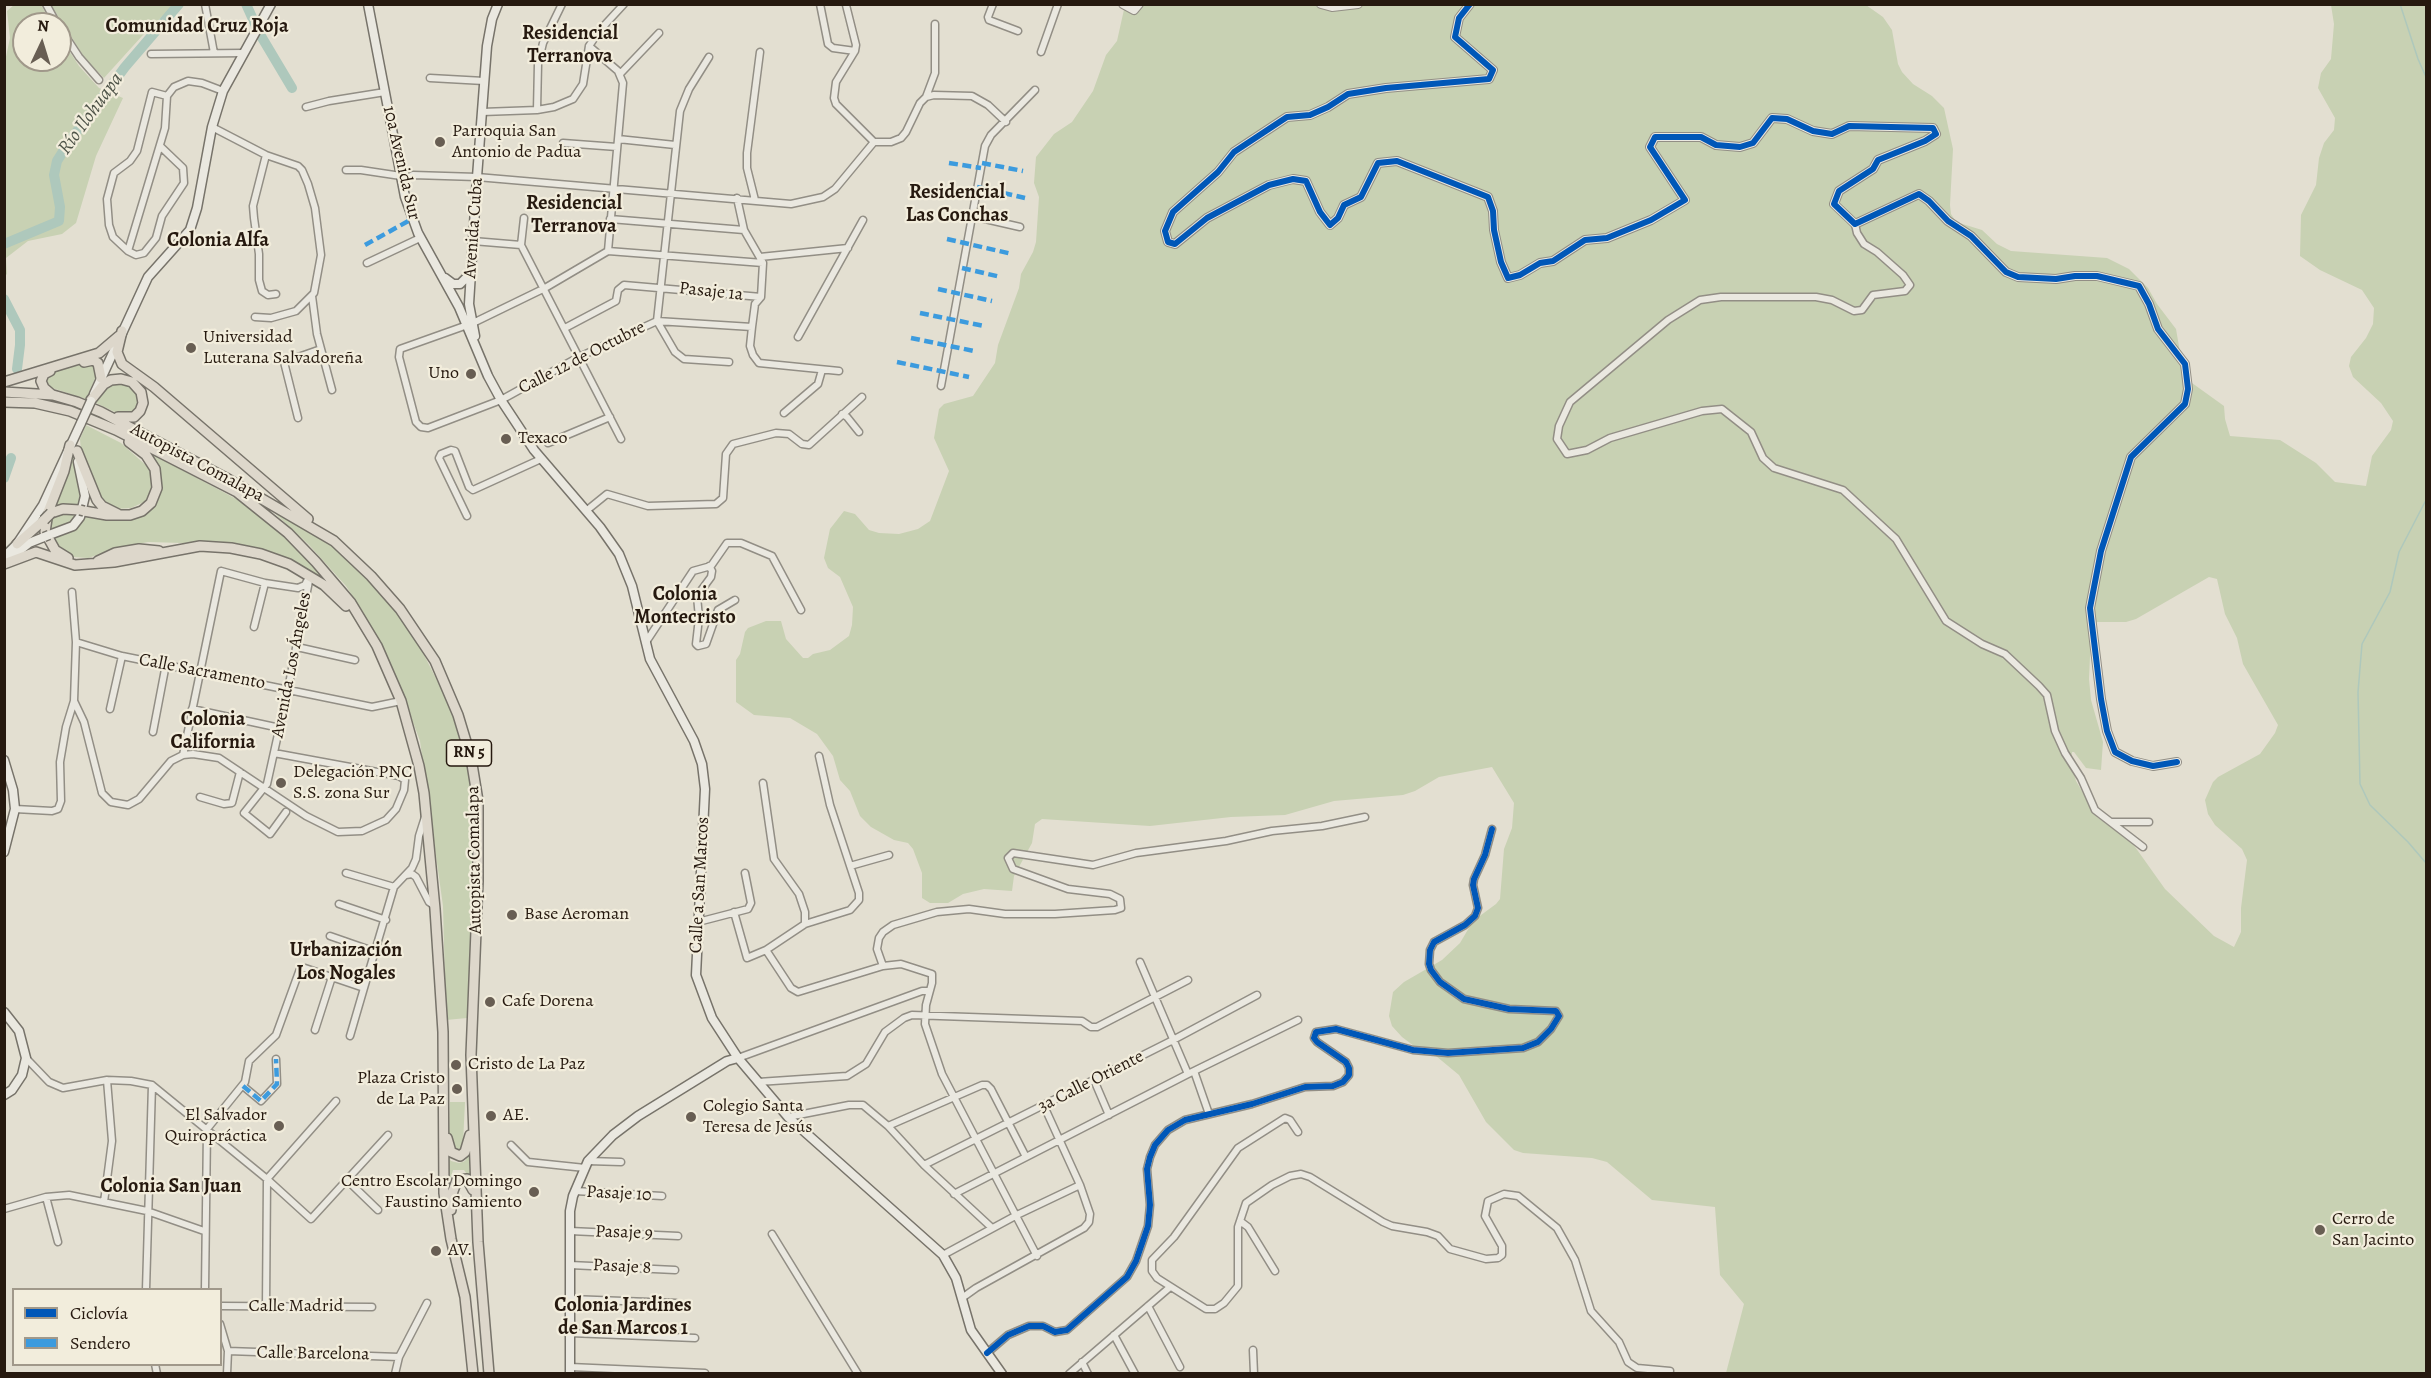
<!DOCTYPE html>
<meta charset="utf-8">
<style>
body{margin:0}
#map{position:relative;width:2431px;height:1378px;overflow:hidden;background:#e3dfd1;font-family:Alegreya,serif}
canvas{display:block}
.frame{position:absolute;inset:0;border:6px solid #26190f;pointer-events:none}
.legend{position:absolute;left:12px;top:1288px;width:210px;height:78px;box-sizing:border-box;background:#f2eddc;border:2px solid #a0988a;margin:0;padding:8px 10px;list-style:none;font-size:18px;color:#26190f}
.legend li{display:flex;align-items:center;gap:12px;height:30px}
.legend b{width:30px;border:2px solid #a0988a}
.north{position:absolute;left:12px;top:12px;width:60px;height:60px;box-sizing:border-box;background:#f2eddc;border:2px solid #a0988a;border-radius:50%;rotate:4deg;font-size:16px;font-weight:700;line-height:24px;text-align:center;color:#26190f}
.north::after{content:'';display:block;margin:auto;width:21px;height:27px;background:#685e53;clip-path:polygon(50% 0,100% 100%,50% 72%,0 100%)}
</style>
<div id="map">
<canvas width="2431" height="1378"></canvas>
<div class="frame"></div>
<ul class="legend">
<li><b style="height:8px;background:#0057b8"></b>Ciclovía</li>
<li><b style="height:8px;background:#3c9bde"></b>Sendero</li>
</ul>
<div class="north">N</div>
</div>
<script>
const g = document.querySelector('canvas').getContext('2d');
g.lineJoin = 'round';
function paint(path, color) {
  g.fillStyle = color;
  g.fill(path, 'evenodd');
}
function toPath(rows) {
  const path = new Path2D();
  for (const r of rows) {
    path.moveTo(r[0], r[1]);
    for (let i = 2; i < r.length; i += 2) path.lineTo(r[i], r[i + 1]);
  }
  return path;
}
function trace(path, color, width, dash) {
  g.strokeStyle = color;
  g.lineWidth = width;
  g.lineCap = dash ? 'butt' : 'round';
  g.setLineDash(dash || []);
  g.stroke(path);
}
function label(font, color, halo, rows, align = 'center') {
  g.font = font + ' Alegreya,serif';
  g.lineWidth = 4.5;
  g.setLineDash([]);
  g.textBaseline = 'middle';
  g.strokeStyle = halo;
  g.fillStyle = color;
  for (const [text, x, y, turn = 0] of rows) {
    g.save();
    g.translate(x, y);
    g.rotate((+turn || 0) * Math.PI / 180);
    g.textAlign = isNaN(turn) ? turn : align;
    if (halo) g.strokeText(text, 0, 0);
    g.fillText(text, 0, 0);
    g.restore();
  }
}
paint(toPath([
 [14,5,41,5,52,24,24,24,24,60,60,60,60,37,79,66,99,88,123,98,96,156,76,223,62,234,28,241,6,258,7,274,5,276,4,66,10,38,7,11],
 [51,5,174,5,142,36,104,78,86,60],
 [1125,5,1866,5,1883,17,1892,30,1898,64,1902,72,1913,84,1932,96,1944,108,1953,149,1950,205,1951,214,1956,222,1982,230,1997,244,2011,251,2107,258,2129,269,2148,288,2157,304,2176,329,2181,358,2192,383,2224,406,2225,419,2230,436,2280,440,2316,463,2335,482,2366,486,2372,456,2391,430,2393,421,2381,403,2353,377,2349,366,2351,357,2366,338,2373,324,2374,308,2362,290,2320,270,2300,256,2301,215,2316,185,2319,158,2324,143,2334,130,2335,118,2318,88,2321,73,2331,59,2334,24,2331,5,2426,5,2426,1373,1726,1373,1744,1304,1720,1275,1715,1207,1652,1200,1607,1162,1592,1158,1523,1153,1514,1150,1486,1122,1459,1075,1436,1056,1418,1049,1402,1037,1392,1026,1389,1016,1393,992,1404,982,1442,960,1460,943,1473,921,1496,904,1500,899,1504,849,1512,828,1514,803,1492,767,1439,777,1415,791,1403,795,1334,801,1285,815,1231,817,1150,826,1042,819,1035,824,1032,843,1014,876,1012,891,984,889,963,894,948,903,930,903,922,898,922,873,913,849,908,843,894,840,871,827,860,816,850,791,840,780,833,756,817,734,790,718,754,715,736,702,736,660,740,654,745,632,748,628,766,621,781,621,786,639,803,658,808,658,813,654,830,650,849,636,852,625,853,607,840,577,828,568,824,558,830,529,844,511,855,514,869,530,879,533,899,534,918,529,930,521,949,471,934,438,939,409,944,404,973,396,995,363,998,345,1019,288,1021,274,1033,252,1036,242,1039,197,1034,183,1036,157,1054,134,1072,122,1093,91,1106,55,1117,41],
 [2209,577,2217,579,2225,614,2237,638,2243,664,2278,725,2275,733,2260,754,2218,777,2213,782,2205,800,2208,814,2215,825,2242,849,2247,860,2241,908,2241,932,2234,947,2214,936,2165,889,2133,844,2097,817,2076,781,2071,762,2072,752,2074,752,2086,768,2101,770,2103,742,2091,700,2089,679,2091,634,2097,622,2126,622,2136,619],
 [87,363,93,364,98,372,86,399,52,388,45,382,47,376,50,373],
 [124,383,136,389,139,405,134,413,117,413,96,403,108,386],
 [86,425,121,443,149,468,153,485,149,496,144,502,131,508,116,509,109,505,100,496,81,451,80,439],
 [73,449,82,490,80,507,52,509],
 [150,453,240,501,259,515,282,533,336,590,264,551,235,543,211,541,183,543,148,542,118,548,88,558,74,557,60,551,50,538,70,531,84,513,128,520,145,514,156,502,161,488,161,478,159,468],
 [268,507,331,544,363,572,397,611,419,645,449,704,466,760,474,808,472,949,467,1018,446,1020,443,906,420,741,394,671,363,612,346,586,309,545],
 [79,512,73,522,48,532,49,521,54,514],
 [450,1102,465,1102,463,1143,459,1150,454,1150,449,1135],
 [445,1151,451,1161,459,1163,465,1161,470,1151,472,1181,464,1170,453,1170,447,1191]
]), '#c8d1b3');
trace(toPath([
 [2400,4,2418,59,2426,77],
 [2426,500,2399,552,2390,592,2362,644,2358,692,2360,784,2370,805,2408,842,2426,863]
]), '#aec8bc', 1.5);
trace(toPath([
 [246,4,256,26],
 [261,36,292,88],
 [4,244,59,221,60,207,54,175,57,161,69,142,125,67,179,4],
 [4,299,20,330,20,345,17,369],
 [4,478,11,458]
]), '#aec8bc', 10);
const minor = toPath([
 [46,4,57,24],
 [205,4,214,53],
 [820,4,828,44,833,48,855,51],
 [993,4,988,17,989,20,1018,31],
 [846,5,856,45,855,51,836,82,834,98,836,104,874,142,891,142,901,138,906,132,920,103,926,97,934,95,972,96,988,105,1006,122],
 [60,28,79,57,99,80],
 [589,46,618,71,623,83,608,251],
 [1041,52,1058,4],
 [151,54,244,53],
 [620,74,659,33],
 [430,78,484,81],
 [926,97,935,73,935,24],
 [306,107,329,101,385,92],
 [537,110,538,64,543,43,562,4],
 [482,112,537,110,554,107,573,99,583,84,589,46,600,30,624,4],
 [212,127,266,155,298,166,302,170,308,184,315,208,321,255,314,293,296,311,271,318,255,317],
 [618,139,675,145],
 [563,143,617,147],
 [160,146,183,168,184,183,162,216,156,238,144,253,136,255,128,251,113,237,109,225,107,199,114,173,130,161,137,151,152,92,167,96],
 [266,155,253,206,254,218,259,254,259,280,262,291,268,295,276,294],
 [346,170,361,170,401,176],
 [402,181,413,175,477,177,791,204,823,197,835,189,874,142],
 [737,198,744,230,763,263,761,297,755,304,752,327,750,346,753,355,759,363,839,371],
 [755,200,747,168,747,153,760,52],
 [972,216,1020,227],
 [524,218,521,245,621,439],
 [610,219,744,230],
 [1855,224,1857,233,1864,244,1877,252,1903,275,1910,285,1905,291,1873,295,1862,310,1854,311,1832,300,1816,297,1721,297,1700,300,1668,320,1570,402,1559,426,1557,439,1567,454,1587,450,1610,438,1702,411,1722,409,1751,432,1763,458,1774,468,1843,490,1896,539,1946,621,1982,644,2005,654,2039,686,2047,695,2055,731,2065,753,2081,778,2095,810,2143,847],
 [473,241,521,245],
 [128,251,165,128,167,96,174,87,188,81,202,83,223,91],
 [608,251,545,288,473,323,400,349,399,357,416,422,421,427,428,428,501,400,579,357,657,321,752,327],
 [608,251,763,263],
 [760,257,848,248],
 [367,263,420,238],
 [312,296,317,334,332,390],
 [657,321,680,111,689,89,709,57],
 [657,321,675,352,684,359,729,362],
 [565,328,616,301,618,290,624,285,761,297],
 [798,337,863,220],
 [941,386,985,146,991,135,1035,90],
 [784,413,818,384,822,370],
 [842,414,847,417,859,432],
 [298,418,284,362,321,349],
 [548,443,610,417],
 [586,511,607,494,648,506,716,504,723,498,726,454,733,444,776,433,789,434,802,444,809,445,862,397],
 [467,516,439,458,441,454,451,450,455,451,469,487,473,490,541,459],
 [709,566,712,571,711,577,697,596,699,618,696,644,698,646,706,644,718,610,735,600],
 [72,592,76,642,74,701,84,722,102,793,111,802,128,805,139,799,171,761,183,755,193,754,219,758,306,816,338,832,362,831,386,820,396,809,404,790,405,780,399,776,274,753],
 [254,627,265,583],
 [76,642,122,656,372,707,401,701],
 [646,642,693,571,711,566,727,543,741,543,772,556,801,610],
 [297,647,355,660],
 [110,709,122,656],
 [192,709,280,728],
 [153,732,166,664],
 [183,755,221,571,265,583,298,588,305,585,308,579],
 [763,783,774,859,799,894,805,912,805,924],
 [200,797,224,804,232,803,240,772],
 [15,809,52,811,58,809,61,801,60,762,66,727,74,701],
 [286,812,270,834,244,813,267,784,288,689,310,576],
 [2111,822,2149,822],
 [850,866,889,855],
 [346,873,394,887],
 [406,875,412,874,416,877,429,902,435,906],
 [339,904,386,920],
 [734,912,747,958,766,950,805,924,850,910,859,900,859,893,830,805,819,756],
 [698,922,748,909,751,903,745,873],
 [330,936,376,952],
 [766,950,791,988,798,992,883,966,901,964,932,974,932,983,926,1005,925,1024,942,1074,1037,1256],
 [1140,962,1188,1074],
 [883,966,877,949,879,938,883,932,893,925,937,912,969,909,1005,914,1055,914,1115,910,1121,908,1120,899,1110,894,1068,889,1013,869,1008,858,1013,853,1093,865,1136,853,1226,841,1272,831,1322,826,1365,817],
 [315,1030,332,977],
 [350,1036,364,988],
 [26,1058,49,1082,63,1088,107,1080,131,1081,152,1085,267,1179,311,1219,388,1135],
 [738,1058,922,991,929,991],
 [1194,1071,1209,1114],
 [1094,1080,1109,1115],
 [758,1082,847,1076,866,1064,885,1032,904,1018,912,1015,1082,1021,1091,1027,1097,1027,1188,980],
 [243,1086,261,1101,277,1084,276,1059],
 [788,1117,849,1105,863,1105,888,1126,924,1165,992,1228],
 [888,1126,982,1085,987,1085,991,1089,1026,1157],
 [1298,1132,1290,1120,1285,1118,1238,1148,1174,1237,1152,1260,1152,1271,1157,1278,1206,1309,1215,1309,1224,1303,1238,1286,1238,1227,1246,1203,1272,1185,1290,1176,1301,1174,1310,1177,1383,1222,1392,1226,1427,1232,1438,1236,1450,1249,1486,1259,1498,1258,1502,1255,1502,1246,1485,1216,1488,1201,1504,1194,1518,1196,1557,1228,1575,1260,1591,1311,1619,1342,1628,1362,1637,1368,1670,1371],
 [511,1145,528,1162,585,1168],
 [588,1161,621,1162],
 [924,1165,1173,1040,1257,995],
 [347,1180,378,1210],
 [575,1191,662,1196],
 [954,1194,1188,1074,1298,1020],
 [46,1197,58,1242],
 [104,1202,112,1141,107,1080],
 [4,1209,46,1197,69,1195,147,1211,204,1231],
 [1240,1221,1248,1227,1275,1271],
 [570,1231,678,1236],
 [772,1234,858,1374],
 [943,1255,1017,1215,1080,1185],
 [570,1265,675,1270],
 [146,1290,152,1085],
 [205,1290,207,1129,245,1082,249,1061,276,1035,300,969,305,968,364,988,394,887,412,868,416,859,419,836,425,817],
 [962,1298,976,1288,1084,1228,1089,1222,1090,1214,1080,1185,1044,1106],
 [570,1299,676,1303],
 [220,1306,372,1307],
 [1148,1306,1180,1367],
 [266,1307,267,1179,336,1101],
 [220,1324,228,1351,227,1374],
 [570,1333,695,1338],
 [1114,1335,1135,1374],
 [1253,1350,1254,1374],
 [228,1351,399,1357],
 [987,1353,1008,1335,1029,1326,1043,1326,1055,1332,1067,1330,1127,1277,1136,1261,1148,1226,1150,1205,1147,1169,1150,1157,1155,1145,1168,1130,1185,1120,1252,1104,1305,1087,1333,1086,1343,1082,1349,1075,1349,1068,1346,1062,1317,1042,1314,1038,1316,1032,1336,1029,1413,1050,1448,1053,1523,1048,1538,1042,1551,1029,1559,1016,1556,1011,1509,1009,1464,999,1440,982,1431,970,1429,964,1430,950,1434,942,1465,925,1475,916,1478,908,1473,885,1474,879,1485,855,1492,829],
 [1082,1362,1088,1374],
 [155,1364,157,1374],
 [570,1367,705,1373],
 [395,1374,399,1357,427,1303],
 [1069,1374,1169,1288]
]);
const tertiary = toPath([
 [1123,4,1134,10,1139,4],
 [1321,4,1332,7,1358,4],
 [1470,4,1459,18,1455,37,1493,70,1489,79,1386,88,1348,94,1328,107,1310,115,1287,117,1234,152,1218,172,1173,212,1165,231,1168,242,1175,244,1207,218,1269,185,1293,179,1306,181,1320,212,1330,225,1338,218,1344,205,1361,197,1378,163,1397,161,1488,197,1493,211,1494,230,1501,262,1508,278,1520,275,1540,263,1553,261,1585,240,1607,238,1651,220,1685,200,1650,147,1655,137,1701,137,1716,145,1740,147,1753,143,1772,118,1787,119,1813,131,1832,134,1849,126,1933,128,1936,134,1925,141,1878,160,1873,169,1839,191,1834,204,1855,224,1919,194,1929,201,1948,221,1971,236,2006,272,2018,277,2056,279,2075,276,2097,276,2139,286,2149,304,2158,329,2185,364,2188,389,2185,404,2131,457,2101,551,2090,608,2101,699,2107,731,2115,752,2132,761,2153,766,2177,762]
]);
const secondary = toPath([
 [368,4,405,197,418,233,459,307,488,376,501,400,534,450,600,527,619,554,632,586,650,659,694,741,702,764,705,789,696,975,712,1018,738,1058,788,1117,943,1255,956,1278,971,1330,1002,1374],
 [445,278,453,284,460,284,471,273],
 [475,336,469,304,477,177,487,46,492,19,498,4],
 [94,394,148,277,190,230,197,208,212,127,223,91,271,4],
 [49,535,73,526,80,517,85,496,78,462],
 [4,557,17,544,43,505,81,423],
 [10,558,29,543,44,537],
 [4,760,13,790,15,809,4,852],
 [4,1012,19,1031,26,1058,22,1075,12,1090,4,1095],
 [570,1374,570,1211,573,1196,588,1161,613,1135,638,1116,727,1061,738,1058]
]);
const trunk = toPath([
 [122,331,117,352,122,364,154,387,308,519],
 [84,362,93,360,98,363,101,378],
 [50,371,44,374,41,381,44,388,51,394],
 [4,382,99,353,119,336],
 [4,392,53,395,77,402,101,412,226,478,334,541,371,576,400,609,435,661,458,715,471,758,478,801,478,881,471,1055,478,1242,489,1374],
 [91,400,104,384,111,380,121,379,132,382,141,392,143,403,140,411,134,417,118,417],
 [4,402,35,403,70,411,116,430,237,492,288,533,316,562,351,603,377,646,401,701,419,766,424,793,435,909,443,1032,444,1193,451,1239,465,1297,473,1374],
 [77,451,97,500,102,506,118,514],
 [84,511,107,515,130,515,142,511,151,503,157,488,155,469,146,455,129,442],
 [51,513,63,509,80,510],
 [17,544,44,520],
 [68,558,55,550,45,532,48,512,64,471,70,445],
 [98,561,115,553,139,549,159,551],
 [4,564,36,552,75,565,114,562,200,546,231,548,261,554,289,564,324,585,346,606],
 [447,1138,451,1152,460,1156,465,1152,470,1135],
 [451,1210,452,1194,457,1180,467,1179,473,1190]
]);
trace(minor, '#928e85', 9);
trace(tertiary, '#928e85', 10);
trace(secondary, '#77736a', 11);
trace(trunk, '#77736a', 12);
trace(minor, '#eae8e0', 6);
trace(tertiary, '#eae8e0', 8);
trace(secondary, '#eae8e0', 8);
trace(trunk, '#ddd7cb', 9);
const secondaryBridge = toPath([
 [81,423,91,401],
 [44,537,49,535]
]);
const trunkBridge = toPath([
 [80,510,84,511],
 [44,520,51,513]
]);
trace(secondaryBridge, '#77736a', 11, []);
trace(trunkBridge, '#77736a', 12, []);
trace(secondaryBridge, '#eae8e0', 8);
trace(trunkBridge, '#ddd7cb', 9);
trace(toPath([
 [949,163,981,168],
 [982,163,1023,171],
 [977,187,1025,198],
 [953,213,972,216],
 [947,239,1012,254],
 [365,245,412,219],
 [962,268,1001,277],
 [938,289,992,301],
 [920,313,984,326],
 [911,338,974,351],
 [897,362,969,377],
 [243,1086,261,1101,277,1084,276,1059]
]), '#3c9bde', 4.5, [9, 4.5]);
trace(toPath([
 [1470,4,1459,18,1455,37,1493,70,1489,79,1386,88,1348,94,1328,107,1310,115,1287,117,1234,152,1218,172,1173,212,1165,231,1168,242,1175,244,1207,218,1269,185,1293,179,1306,181,1320,212,1330,225,1338,218,1344,205,1361,197,1378,163,1397,161,1488,197,1493,211,1494,230,1501,262,1508,278,1520,275,1540,263,1553,261,1585,240,1607,238,1651,220,1685,200,1650,147,1655,137,1701,137,1716,145,1740,147,1753,143,1772,118,1787,119,1813,131,1832,134,1849,126,1933,128,1936,134,1925,141,1878,160,1873,169,1839,191,1834,204,1855,224,1919,194,1929,201,1948,221,1971,236,2006,272,2018,277,2056,279,2075,276,2097,276,2139,286,2149,304,2158,329,2185,364,2188,389,2185,404,2131,457,2101,551,2090,608,2101,699,2107,731,2115,752,2132,761,2153,766,2177,762],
 [987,1353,1008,1335,1029,1326,1043,1326,1055,1332,1067,1330,1127,1277,1136,1261,1148,1226,1150,1205,1147,1169,1150,1157,1155,1145,1168,1130,1185,1120,1252,1104,1305,1087,1333,1086,1343,1082,1349,1075,1349,1068,1346,1062,1317,1042,1314,1038,1316,1032,1336,1029,1413,1050,1448,1053,1523,1048,1538,1042,1551,1029,1559,1016,1556,1011,1509,1009,1464,999,1440,982,1431,970,1429,964,1430,950,1434,942,1465,925,1475,916,1478,908,1473,885,1474,879,1485,855,1492,829]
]), '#0057b8', 6);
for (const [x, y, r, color] of [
 [440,142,6,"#685e53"],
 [191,348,6,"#685e53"],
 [471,374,6,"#685e53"],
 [506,439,6,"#685e53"],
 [281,783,6,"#685e53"],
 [512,915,6,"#685e53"],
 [490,1002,6,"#685e53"],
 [456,1065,6,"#685e53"],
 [457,1089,6,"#685e53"],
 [491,1116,6,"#685e53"],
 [691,1117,6,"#685e53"],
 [279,1126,6,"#685e53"],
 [534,1192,6,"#685e53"],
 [2320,1230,6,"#685e53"],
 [436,1251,6,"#685e53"]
]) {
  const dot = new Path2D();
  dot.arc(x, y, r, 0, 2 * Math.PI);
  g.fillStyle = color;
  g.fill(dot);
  trace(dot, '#f2eddc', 2);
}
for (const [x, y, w] of [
 [469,753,45]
]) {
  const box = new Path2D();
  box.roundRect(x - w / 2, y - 13, w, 26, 4.5);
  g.fillStyle = '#f2eddc';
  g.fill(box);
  trace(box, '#26190f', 1.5);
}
label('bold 16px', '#26190f', null, [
 ["RN 5",469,753]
]);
label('18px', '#26190f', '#f2eddc', [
 ["Parroquia San",452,132],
 ["Antonio de Padua",452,153],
 ["Universidad",203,338],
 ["Luterana Salvadoreña",203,359],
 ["Uno",459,374,"right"],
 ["Texaco",518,439],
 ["Delegación PNC",293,773],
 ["S.S. zona Sur",293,794],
 ["Base Aeroman",524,915],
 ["Cafe Dorena",502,1002],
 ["Cristo de La Paz",468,1065],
 ["Plaza Cristo",445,1079,"right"],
 ["de La Paz",445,1100,"right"],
 ["Colegio Santa",703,1107],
 ["Teresa de Jesús",703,1128],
 ["El Salvador",267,1116,"right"],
 ["Quiropráctica",267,1137,"right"],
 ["AE.",503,1116],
 ["Centro Escolar Domingo",522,1182,"right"],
 ["Faustino Samiento",522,1203,"right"],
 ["Cerro de",2332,1220],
 ["San Jacinto",2332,1241],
 ["AV.",448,1251]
], 'left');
label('18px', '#26190f', '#f2eddc', [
 ["10a Avenida Sur",401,163,77],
 ["Avenida Cuba",474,228,-86],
 ["Pasaje 1a",711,292,6],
 ["Calle 12 de Octubre",582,358,-27],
 ["Autopista Comalapa",197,463,28],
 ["Avenida Los Ángeles",292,665,-79],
 ["Calle Sacramento",202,672,11],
 ["Autopista Comalapa",475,860,-91],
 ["Calle a San Marcos",700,885,-87],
 ["3a Calle Oriente",1091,1082,-27],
 ["Pasaje 10",619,1194,3],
 ["Pasaje 9",624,1233,2],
 ["Pasaje 8",622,1267,3],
 ["Calle Madrid",296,1307],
 ["Calle Barcelona",313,1354,1]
]);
label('bold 20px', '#26190f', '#f2eddc', [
 ["Comunidad Cruz Roja",197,27],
 ["Residencial",570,34],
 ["Terranova",570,57],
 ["Residencial",957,193],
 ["Las Conchas",957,216],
 ["Residencial",574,204],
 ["Terranova",574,227],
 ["Colonia Alfa",218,241],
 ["Colonia",685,595],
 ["Montecristo",685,618],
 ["Colonia",213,720],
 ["California",213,743],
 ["Urbanización",346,951],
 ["Los Nogales",346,974],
 ["Colonia San Juan",171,1187],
 ["Colonia Jardines",623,1306],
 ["de San Marcos 1",623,1329]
]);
label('italic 20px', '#4e5348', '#f2eddc', [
 ["Río Ilohuapa",91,114,-54]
]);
</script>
